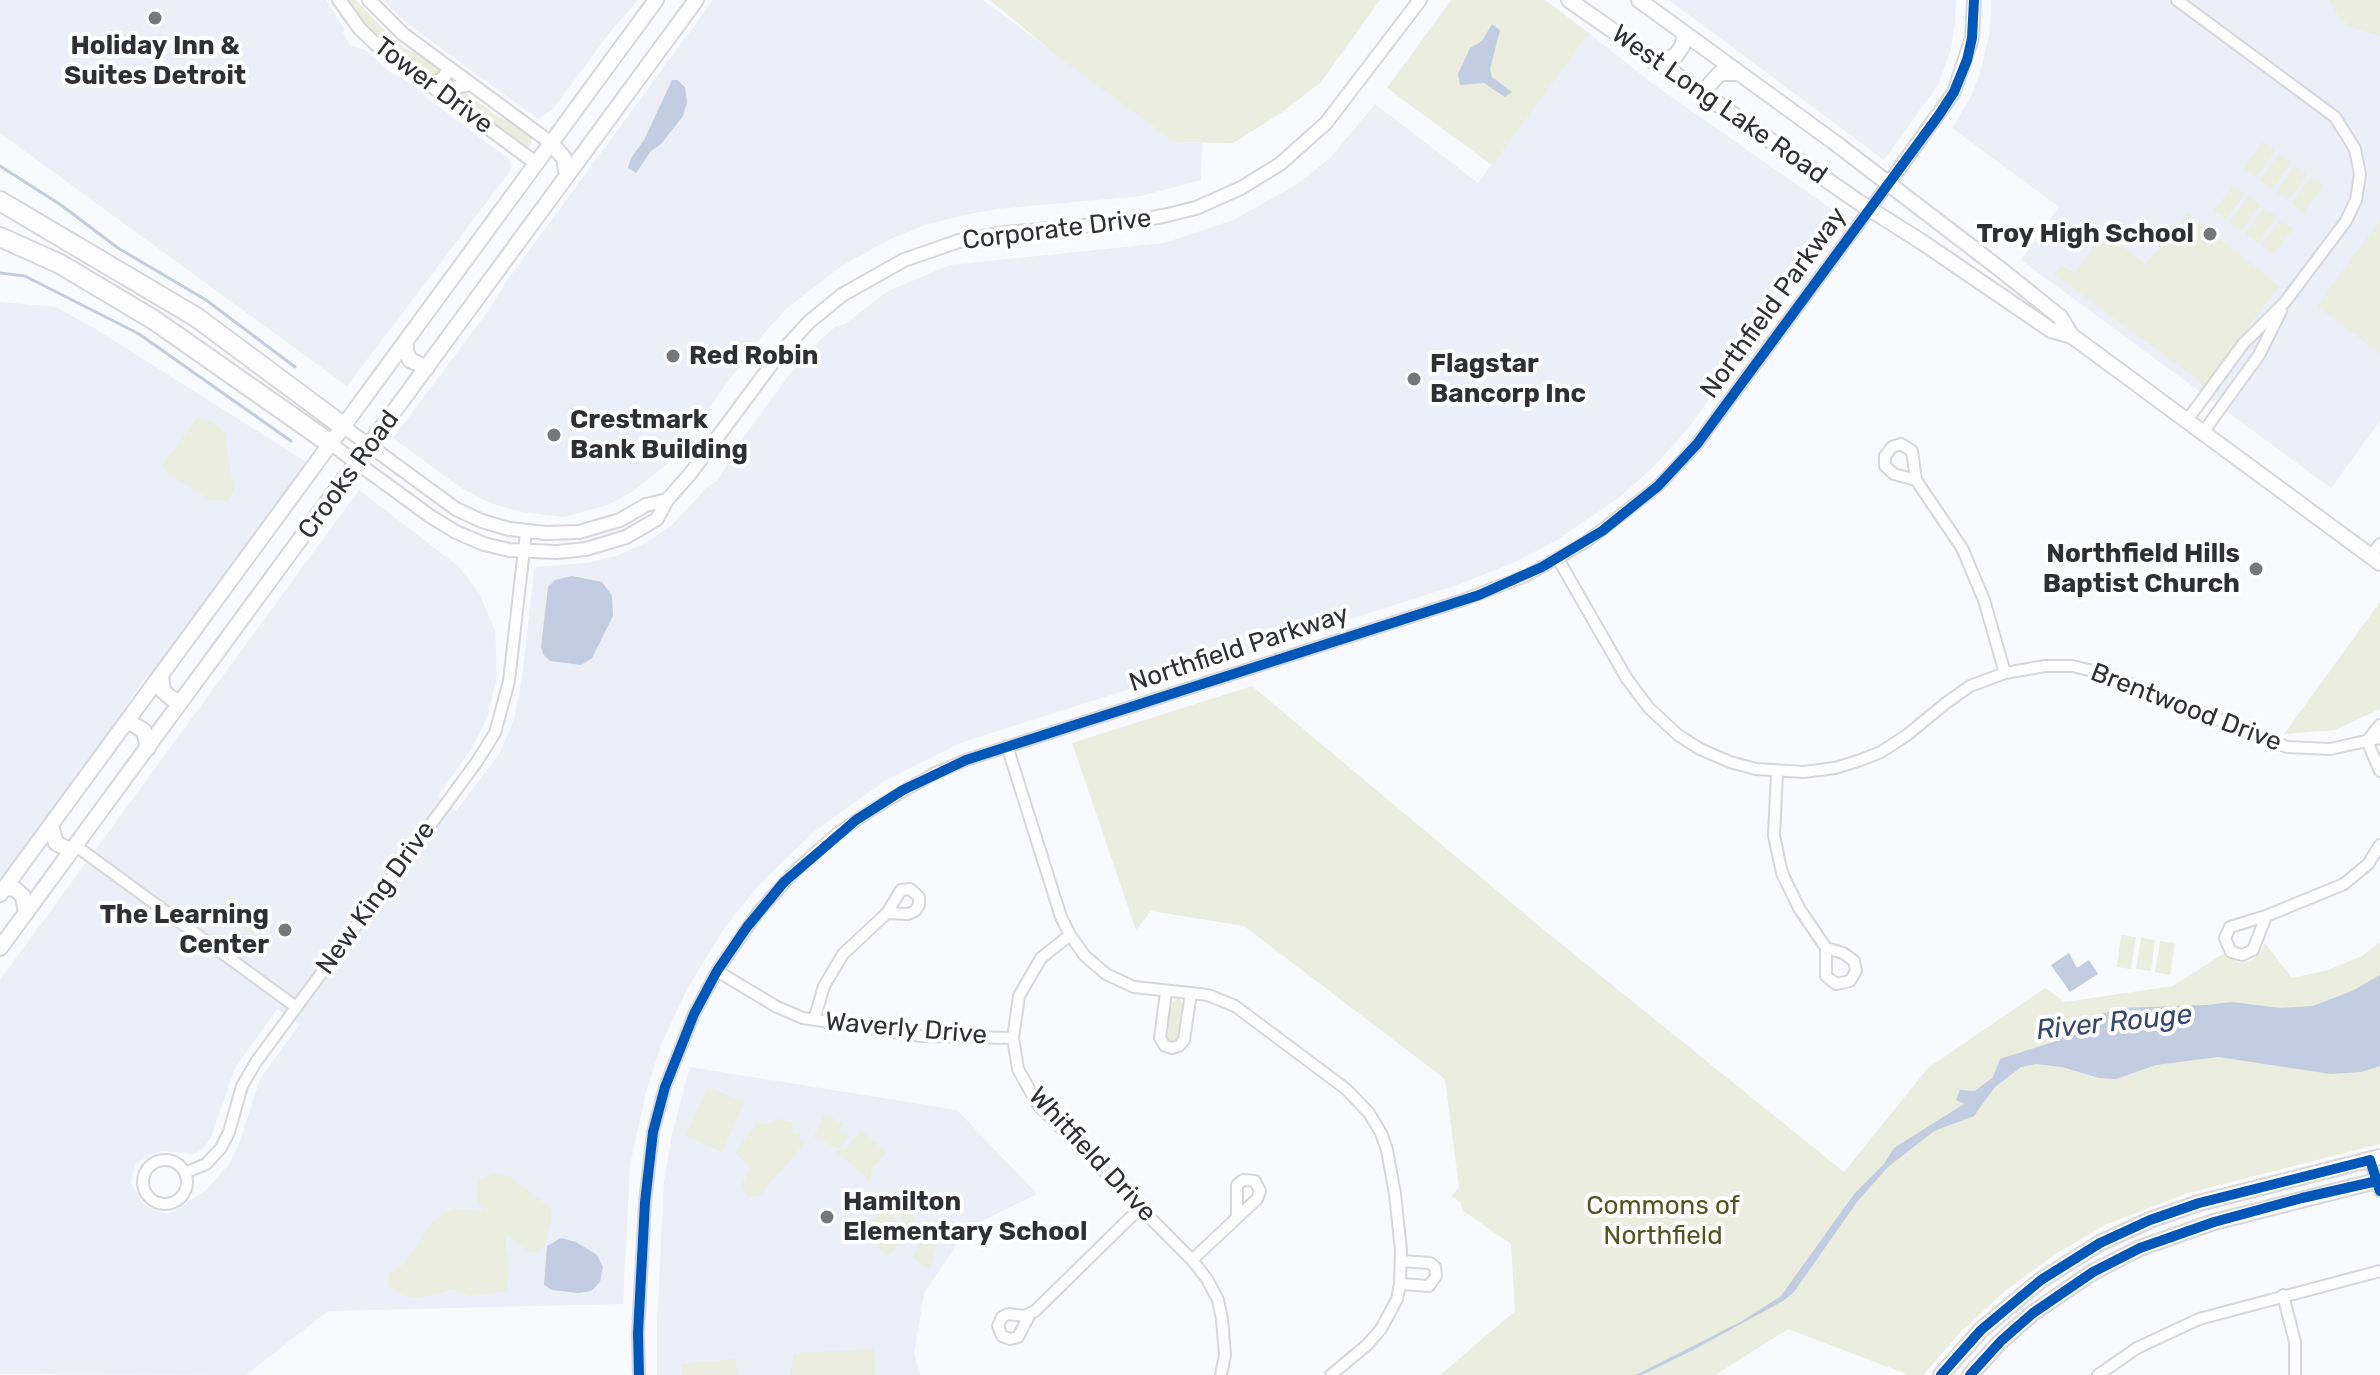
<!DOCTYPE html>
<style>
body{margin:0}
canvas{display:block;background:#f9fafd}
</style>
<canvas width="2380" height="1375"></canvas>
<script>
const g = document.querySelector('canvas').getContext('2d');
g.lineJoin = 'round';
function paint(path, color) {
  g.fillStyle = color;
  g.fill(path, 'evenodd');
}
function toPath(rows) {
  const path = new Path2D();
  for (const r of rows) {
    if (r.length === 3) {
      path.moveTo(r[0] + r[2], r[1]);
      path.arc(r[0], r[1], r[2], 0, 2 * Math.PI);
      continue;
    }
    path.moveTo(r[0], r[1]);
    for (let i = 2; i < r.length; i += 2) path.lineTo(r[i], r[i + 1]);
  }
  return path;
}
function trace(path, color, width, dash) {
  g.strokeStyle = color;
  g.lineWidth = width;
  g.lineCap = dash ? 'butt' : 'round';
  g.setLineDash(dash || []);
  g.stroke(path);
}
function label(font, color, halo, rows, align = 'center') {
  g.font = font + ' Rubik,sans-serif';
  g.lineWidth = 8;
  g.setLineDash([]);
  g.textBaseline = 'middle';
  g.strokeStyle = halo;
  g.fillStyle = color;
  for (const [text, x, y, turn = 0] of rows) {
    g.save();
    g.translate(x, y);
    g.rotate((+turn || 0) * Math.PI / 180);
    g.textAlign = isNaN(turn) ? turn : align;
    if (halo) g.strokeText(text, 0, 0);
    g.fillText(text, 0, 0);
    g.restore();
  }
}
paint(toPath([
 [0,0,326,0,344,28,343,33,350,45,365,50,390,72,414,85,428,99,510,160,511,170,347,386,0,133],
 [383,0,638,0,610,32,553,109,538,119,408,24],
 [713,0,983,0,1174,142,1202,143,1201,180,1141,196,997,209,964,215,925,225,888,240,840,267,786,309,761,337,667,464,632,492,608,505,563,517,521,512,490,503,463,489,393,438,489,310,506,282],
 [1669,0,1956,0,1955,24,1951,50,1938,85,1884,160],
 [1991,0,2380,0,2380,421,2331,488,2021,260,2059,207,1952,128,1971,97,1981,70,1990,30],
 [1589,33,1653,84,1843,217,1686,431,1654,466,1621,496,1557,540,1513,563,1457,585,963,742,886,780,816,830,759,885,725,927,687,989,661,1045,646,1092,630,1165,623,1304,328,1311,246,1375,0,1374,0,980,359,490,458,566,479,593,495,631,497,677,487,718,472,748,438,796,456,811,500,753,514,719,522,678,534,572,536,567,587,563,616,556,644,544,672,525,708,486,717,481,741,441,789,375,817,343,836,326,845,324,888,291,950,265,1164,243,1233,220,1296,185,1329,159,1375,104,1478,183],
 [277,1009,300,1024,260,1079,241,1138,230,1163,206,1190,174,1211,167,1214,145,1206,131,1183,135,1165,149,1155,162,1151,192,1154,202,1150,211,1137,235,1068],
 [0,302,56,307,94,328,308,463,161,662,142,682,88,762,0,879],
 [690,1067,957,1110,1037,1194,968,1228,924,1293,914,1354,920,1375,657,1375,657,1322,664,1182,672,1134]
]), '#eceef8');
paint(toPath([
 [348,0,356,0,392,38,404,48,422,55,443,72,435,77,402,53,381,42,347,4],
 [990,0,1380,0,1321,82,1281,113,1233,143,1174,142,1056,55],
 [1451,0,1545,0,1589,33,1492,165,1387,88],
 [2329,0,2380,0,2380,36,2351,27,2338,15],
 [457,91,463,91,497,116,515,123,532,137,531,145,524,148,453,97],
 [2263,142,2275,151,2256,177,2244,168],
 [2279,154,2291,163,2272,189,2260,180],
 [2295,166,2307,175,2288,201,2276,192],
 [2311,177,2323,186,2304,212,2292,203],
 [2233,185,2245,194,2226,219,2214,211],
 [2248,196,2260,205,2241,231,2229,222],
 [2264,208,2277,217,2258,243,2245,234],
 [2188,214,2279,286,2205,385,2054,274,2061,266,2075,273,2105,231,2145,265],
 [2280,219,2293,228,2273,254,2261,245],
 [2380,220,2380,353,2317,306],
 [198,417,215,425,224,433,234,490,227,501,209,499,167,473,163,464],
 [2380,602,2380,709,2335,730,2284,734],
 [1252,686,1539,926,1844,1172,1928,1068,2045,988,2065,1002,2173,986,2223,954,2239,963,2252,960,2260,953,2265,943,2292,978,2328,970,2362,956,2380,942,2380,1144,2188,1193,2105,1225,2054,1255,2005,1291,1960,1333,1923,1375,1909,1375,1788,1329,1715,1375,1440,1375,1515,1311,1511,1244,1462,1210,1461,1203,1452,1196,1459,1187,1445,1079,1244,926,1151,911,1136,930,1072,743],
 [229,895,264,920,253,935,218,910],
 [2121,935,2136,937,2131,969,2117,967],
 [2141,938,2155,940,2151,971,2136,969],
 [2160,941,2175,943,2170,975,2155,972],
 [1179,998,1184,1005,1183,1017,1179,1036,1177,1041,1171,1042,1166,1035,1172,1002],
 [708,1087,744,1102,722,1152,686,1136],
 [824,1115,842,1123,839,1130,849,1135,839,1149,814,1137],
 [779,1119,792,1122,793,1133,800,1133,799,1140,804,1144,759,1196,748,1197,742,1184,750,1168,735,1152,756,1124,766,1124],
 [861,1131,886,1152,871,1170,871,1181,834,1150,845,1150],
 [495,1173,509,1176,551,1208,551,1223,545,1245,537,1252,528,1251,507,1234,505,1250,509,1262,507,1291,471,1296,453,1289,420,1298,405,1296,388,1286,389,1274,405,1263,433,1221,453,1208,484,1212,477,1199,478,1180],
 [897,1192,917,1194,912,1230,888,1256,877,1247,876,1235,860,1236,883,1209,902,1224,903,1217,894,1212],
 [922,1237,937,1247,930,1269,913,1258],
 [874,1349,875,1375,790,1375,794,1353],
 [735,1359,737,1375,682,1375,681,1364]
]), '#ebedde');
paint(toPath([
 [1492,24,1500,30,1490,69,1492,77,1512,92,1505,97,1484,83,1460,85,1458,74,1470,48,1482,41],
 [672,80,677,80,685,87,687,102,683,116,661,144,651,151,636,173,628,168,631,158,644,140],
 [572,576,602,582,612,596,613,616,592,658,581,665,550,661,543,654,541,647,548,587,555,580],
 [2069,953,2077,968,2089,960,2098,974,2070,992,2051,965],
 [2380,975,2380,1066,2361,1072,2331,1074,2218,1057,2156,1065,2116,1079,2099,1078,2062,1067,2036,1064,2021,1067,1995,1087,1974,1116,1934,1131,1888,1167,1857,1202,1794,1292,1783,1301,1693,1350,1642,1375,1636,1375,1742,1321,1781,1296,1854,1194,1884,1164,1894,1148,1964,1104,1956,1100,1960,1090,1975,1091,1993,1077,2000,1059,2056,1041,2088,1018,2121,1008,2206,1005,2232,1002,2280,1008,2313,1006,2352,991],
 [561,1238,576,1242,597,1255,603,1267,600,1282,591,1291,578,1293,552,1290,544,1285,547,1246]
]), '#c2cde2');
trace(toPath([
 [0,166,61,205,118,248,206,300,295,367],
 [0,273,25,276,139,334,291,441]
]), '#c2cde2', 3);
const minor = toPath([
 [2177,0,2335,117,2355,149,2360,174,2356,200,2346,221,2285,302,2243,344,2188,419],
 [2204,431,2259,355,2281,311],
 [1916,480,1894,474,1885,466,1885,456,1892,447,1901,444,1912,451,1916,480,1962,548,1984,600,2005,673],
 [2371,556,2380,544],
 [1558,559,1627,679,1649,708,1678,735,1700,749,1730,762,1756,769,1804,772,1835,768,1858,761,1881,752,1907,735,1946,703,1970,686,2005,673,2045,666,2072,666,2106,674,2287,747,2330,749,2380,738],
 [2367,741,2380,771],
 [2367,741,2380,725],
 [1007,746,1061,917,1070,935,1085,956,1106,974,1134,987,1208,995,1235,1006,1346,1089,1369,1113,1381,1133,1387,1150,1395,1194,1401,1250,1400,1284,1397,1299,1381,1329,1367,1345,1331,1375],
 [1777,772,1774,836,1782,873,1799,908,1826,948,1826,976,1836,984,1850,981,1856,971,1854,961,1843,953,1826,948],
 [76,846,296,1007],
 [2266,916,2253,950,2242,955,2231,952,2225,938,2230,927,2266,916,2344,884,2368,864,2380,845],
 [1070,935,1041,958,1019,996,1013,1038,1018,1069,1038,1105,1192,1260,1207,1279,1218,1300,1222,1319,1225,1355,1221,1375],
 [717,971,777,1007,803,1018,921,1036,1013,1038],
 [1166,992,1160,1038,1165,1046,1172,1048,1179,1046,1184,1040,1191,993],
 [814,1020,824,986,843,954,887,913,908,914,915,911,919,905,919,897,910,889,901,890,887,913],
 [165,1182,22],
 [2370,1160,2380,1191],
 [187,1172,206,1164,221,1148,229,1132,242,1086,256,1062,476,763,495,733,509,681,526,532],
 [1192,1260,1257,1199,1260,1191,1255,1181,1243,1180,1237,1185,1237,1216],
 [1400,1284,1429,1286,1436,1276,1435,1267,1430,1263,1402,1261],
 [2283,1295,2295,1342,2295,1375],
 [1030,1314,1018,1337,1010,1339,1002,1336,998,1326,1002,1317,1008,1314,1025,1316,1035,1311,1141,1207],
 [639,1375,638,1333,645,1202,653,1132,665,1087,694,1014,717,971,759,911,799,867,839,832,875,808,933,774,966,760,1460,601,1526,576,1586,542,1658,486,1697,444,1889,183],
 [2098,1375,2137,1348,2199,1319,2380,1271]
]);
const tertiary = toPath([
 [339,0,360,29,379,47,537,164],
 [369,0,403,34,551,143],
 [428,84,443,79,449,69],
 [447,98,456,87,470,84],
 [1889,183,1954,92,1972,38,1974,0],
 [344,427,456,509,482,521,509,529,546,533,579,532,620,520,646,505,667,500],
 [331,444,430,516,456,532,484,544,509,550,557,552,586,549,626,537,657,519,667,500,690,474,777,357,809,322,842,295,904,260,959,241,1005,233,1128,222,1163,216,1196,208,1241,188,1280,164,1326,123,1420,0]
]);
const secondary = toPath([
 [1569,0,1857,201,1922,242,2051,330,2072,336,2380,563],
 [1639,0,1834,142,2000,269,2060,317,2072,336],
 [1654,62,1664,61,1676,55,1683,45,1684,33],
 [1701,94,1720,73,1738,73],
 [551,143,564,158,567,176],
 [406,342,406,352,410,360,427,368],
 [161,676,163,691,171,698,181,702],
 [128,721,144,731,148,748],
 [51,826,56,843,71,851],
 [4,888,15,889,23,896,26,913],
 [0,894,656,0],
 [0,948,696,0],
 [1941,1375,1981,1330,2041,1280,2100,1243,2150,1220,2199,1203,2380,1157],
 [1970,1375,2001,1341,2033,1313,2093,1272,2140,1248,2214,1222,2380,1180]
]);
const motorway = toPath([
 [0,201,196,317,344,427],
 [0,237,60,264,154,320,331,444]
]);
trace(minor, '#d7d7db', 14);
trace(tertiary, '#d7d7db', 16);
trace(secondary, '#d7d7db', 18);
trace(motorway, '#d7d7db', 22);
trace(minor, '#fefeff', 10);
trace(tertiary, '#fefeff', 12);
trace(secondary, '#fefeff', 14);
trace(motorway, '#fefeff', 18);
trace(toPath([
 [639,1375,638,1333,645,1202,653,1132,665,1087,694,1014,717,971,747,927,784,882,856,820,903,790,966,760,1479,595,1542,567,1602,531,1658,486,1697,444,1939,115,1954,92,1967,60,1972,38,1974,0],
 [1941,1375,1981,1330,2041,1280,2100,1243,2150,1220,2199,1203,2370,1160,2380,1191],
 [1970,1375,2001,1341,2033,1313,2093,1272,2140,1248,2214,1222,2302,1198,2377,1181]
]), '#0057b8', 10);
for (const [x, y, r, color] of [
 [155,18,8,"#76777a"],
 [2210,234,8,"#76777a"],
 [673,356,8,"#76777a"],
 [1414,379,8,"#76777a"],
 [554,435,8,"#76777a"],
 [2256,569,8,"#76777a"],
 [285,930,8,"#76777a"],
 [827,1217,8,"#76777a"]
]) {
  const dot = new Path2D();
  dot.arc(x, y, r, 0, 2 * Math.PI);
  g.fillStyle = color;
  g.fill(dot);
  trace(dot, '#fff', 3);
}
label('bold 26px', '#2f3034', '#fff', [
 ["Holiday Inn &",155,46,"center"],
 ["Suites Detroit",155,76,"center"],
 ["Troy High School",2194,234,"right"],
 ["Red Robin",689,356],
 ["Flagstar",1430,364],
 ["Bancorp Inc",1430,394],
 ["Crestmark",570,420],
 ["Bank Building",570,450],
 ["Northfield Hills",2240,554,"right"],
 ["Baptist Church",2240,584,"right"],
 ["The Learning",269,915,"right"],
 ["Center",269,945,"right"],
 ["Hamilton",843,1202],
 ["Elementary School",843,1232]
], 'left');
label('26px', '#2f3034', '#fff', [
 ["Tower Drive",433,86,37],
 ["West Long Lake Road",1719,105,35],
 ["Corporate Drive",1057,230,-7],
 ["Northfield Parkway",1774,303,-54],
 ["Crooks Road",349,475,-54],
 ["Northfield Parkway",1239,649,-18],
 ["Brentwood Drive",2186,708,21],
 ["New King Drive",376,898,-54],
 ["Waverly Drive",906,1029,5],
 ["Whitfield Drive",1092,1155,47]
]);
label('26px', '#52551f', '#fff', [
 ["Commons of",1663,1206],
 ["Northfield",1663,1236]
]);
label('italic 28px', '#334871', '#fff', [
 ["River Rouge",2114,1023,-6]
]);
</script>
